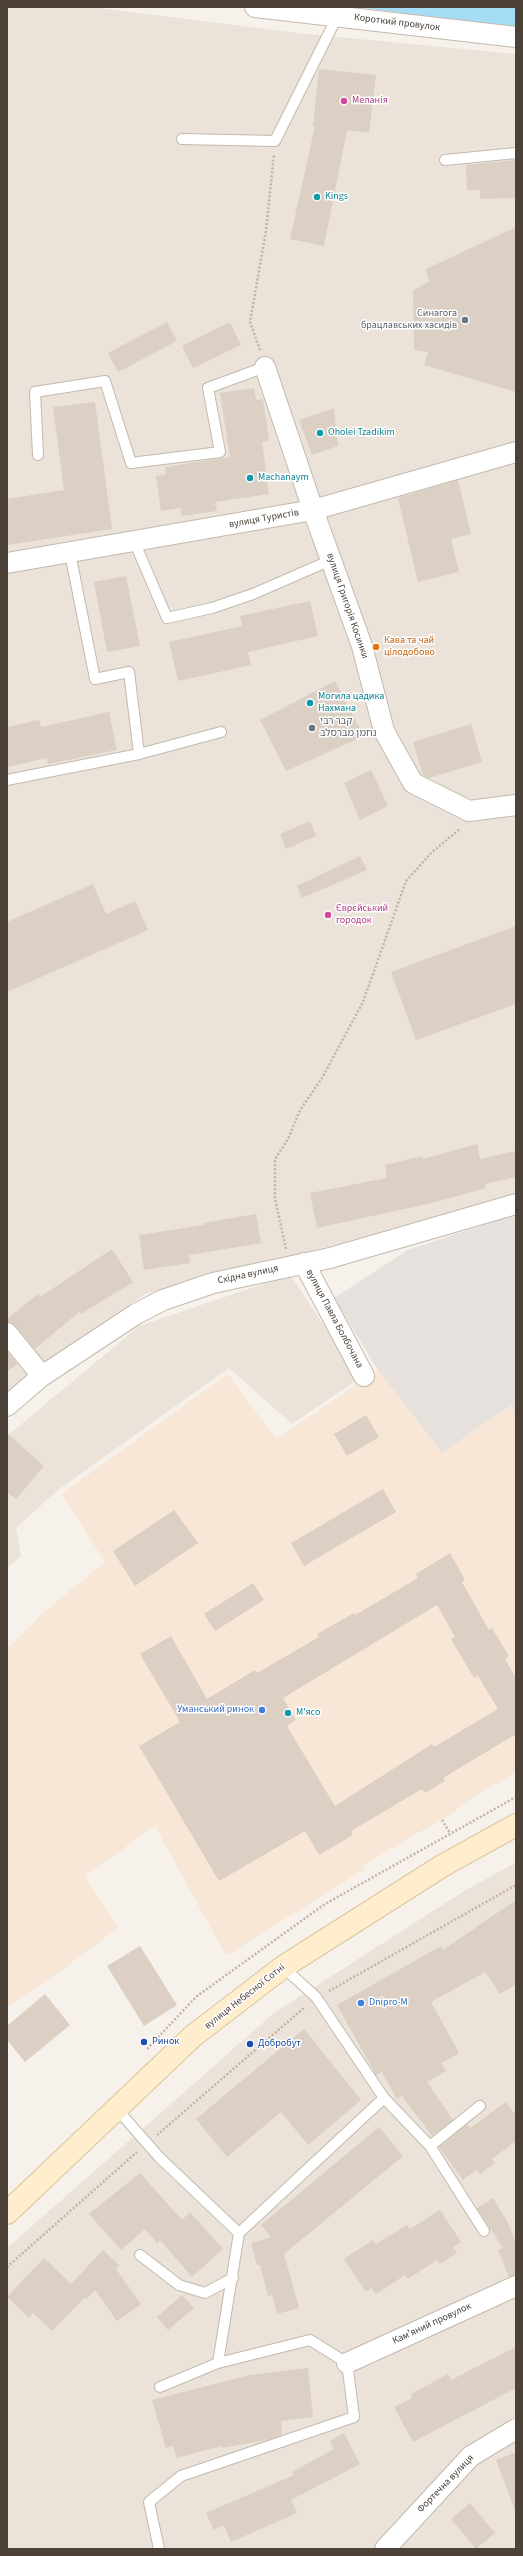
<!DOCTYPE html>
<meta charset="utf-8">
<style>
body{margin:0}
#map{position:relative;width:523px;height:2556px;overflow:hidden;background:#f6f2eb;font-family:"Source Sans 3",sans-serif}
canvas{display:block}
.frame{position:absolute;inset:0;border:8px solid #4c4238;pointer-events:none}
</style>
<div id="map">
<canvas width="523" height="2556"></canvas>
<div class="frame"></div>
</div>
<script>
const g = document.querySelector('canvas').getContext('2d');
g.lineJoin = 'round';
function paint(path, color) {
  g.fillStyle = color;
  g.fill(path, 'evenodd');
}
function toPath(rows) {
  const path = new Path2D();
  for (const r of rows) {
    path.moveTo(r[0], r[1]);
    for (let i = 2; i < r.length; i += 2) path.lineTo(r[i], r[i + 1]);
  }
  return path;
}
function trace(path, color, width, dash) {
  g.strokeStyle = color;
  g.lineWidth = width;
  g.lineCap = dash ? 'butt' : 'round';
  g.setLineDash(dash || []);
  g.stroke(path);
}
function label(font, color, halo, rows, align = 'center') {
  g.font = font + ' "Source Sans 3","Noto Sans Hebrew",sans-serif';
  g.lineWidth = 3;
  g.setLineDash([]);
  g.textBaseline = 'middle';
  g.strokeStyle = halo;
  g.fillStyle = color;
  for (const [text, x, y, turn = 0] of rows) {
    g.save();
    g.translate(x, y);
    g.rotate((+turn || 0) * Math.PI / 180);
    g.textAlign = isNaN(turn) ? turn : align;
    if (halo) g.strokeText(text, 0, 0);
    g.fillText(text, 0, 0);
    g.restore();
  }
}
paint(toPath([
 [7,7,91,7,306,34,516,54,516,1198,145,1294,66,1349,7,1396],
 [290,1275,360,1378,292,1424,229,1368,58,1490,16,1528,21,1556,7,1568,7,1436,139,1326],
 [516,1862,516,2549,7,2549,7,2248,274,2013,461,1893]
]), '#ebe3d9');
paint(toPath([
 [378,1370,442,1453,511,1405,516,1418,516,1772,457,1807,458,1810,363,1865,365,1869,226,1956,155,1826,85,1876,118,1928,58,1973,7,2007,7,1648,45,1611,105,1562,61,1494,228,1374,276,1439]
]), '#f8e7d6');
paint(toPath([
 [516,1214,516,1418,511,1405,442,1453,378,1370,334,1298,408,1250]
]), '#e6e1dc');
paint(toPath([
 [357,7,516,7,516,27,497,26]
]), '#a5ddf5');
paint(toPath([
 [319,69,376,75,369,133,347,130,324,246,290,239,315,126,313,126],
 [516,160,516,198,480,199,480,190,467,190,466,165],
 [516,227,516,392,424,365,428,352,414,350,413,290,429,282,426,269],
 [167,322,177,341,118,372,108,353],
 [230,322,241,345,193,368,182,346],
 [254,388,256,400,263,399,269,441,262,442,269,494,215,502,217,511,182,516,180,508,161,511,156,476,166,474,165,467,230,457,220,393],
 [95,402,112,529,7,545,7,499,64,490,53,407],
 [334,408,338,446,312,455,299,420],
 [458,480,471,534,451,539,459,572,418,582,398,498],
 [126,576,140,646,107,652,94,582],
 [310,601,318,636,248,652,251,665,178,681,169,642,242,626,240,616],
 [335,681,364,736,286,771,260,720],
 [109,712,117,750,48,764,47,758,7,767,7,727,39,720,41,727],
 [471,724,482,762,429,778,423,775,413,742],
 [371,770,388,806,360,820,344,783],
 [310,821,316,836,286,849,280,834],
 [360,856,367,870,302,898,297,886],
 [93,884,106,914,135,901,148,930,7,992,7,922],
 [516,926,516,1004,416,1040,391,972],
 [477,1144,480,1159,516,1151,516,1177,485,1184,486,1188,432,1203,317,1228,310,1193,387,1178,385,1165,422,1156,423,1159],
 [256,1214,261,1243,189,1255,190,1263,144,1270,139,1235,204,1225,204,1223],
 [112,1249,133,1282,81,1314,79,1312,35,1349,16,1326,7,1322,7,1319,38,1294,40,1297],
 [7,1351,17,1364,7,1372],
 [366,1415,379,1437,347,1456,334,1434],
 [7,1433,44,1466,16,1499,7,1492],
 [383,1489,396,1512,304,1566,291,1543],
 [174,1510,198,1543,135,1586,113,1551],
 [450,1553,465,1580,462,1582,489,1630,492,1628,509,1656,505,1659,516,1678,516,1734,443,1778,445,1781,425,1793,422,1789,351,1831,353,1835,319,1855,305,1831,219,1881,139,1746,180,1722,140,1654,171,1636,207,1699,255,1670,257,1673,319,1637,317,1634,354,1613,355,1615,418,1578,416,1574],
 [437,1605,455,1637,451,1639,474,1678,478,1676,498,1709,434,1747,432,1744,335,1806,287,1726,296,1720,283,1698],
 [253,1583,264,1600,215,1631,204,1614],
 [516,1900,516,1984,500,1994,485,1972,431,2002,459,2053,441,2063,446,2071,427,2082,453,2120,432,2136,402,2096,397,2099,382,2072,376,2075,337,2005,441,1946,443,1950],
 [140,1946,177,2005,144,2026,107,1966],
 [45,1994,70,2025,25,2062,7,2040,7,2026],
 [304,2029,361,2100,308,2145,281,2112,227,2157,196,2119],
 [506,2102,516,2116,516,2141,492,2159,495,2163,480,2174,476,2170,463,2180,439,2147,467,2124,470,2128],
 [379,2127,403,2156,284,2254,299,2308,277,2314,272,2295,268,2296,260,2265,257,2265,251,2243,271,2237,261,2225],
 [140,2173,182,2220,190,2212,223,2249,192,2277,160,2240,157,2243,145,2229,121,2250,89,2214],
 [493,2198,507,2221,516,2242,516,2275,509,2277,498,2250,503,2248,477,2208],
 [440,2210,461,2242,453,2247,457,2253,440,2264,437,2260,408,2279,405,2275,376,2294,371,2288,366,2292,344,2259,373,2240,376,2244,407,2225,410,2229],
 [103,2250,119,2265,116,2269,141,2304,117,2321,95,2290,87,2299,85,2297,52,2331,33,2313,29,2318,7,2297,44,2258,71,2284],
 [182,2295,194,2308,168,2330,157,2317],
 [516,2347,516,2388,413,2442,394,2407,412,2398,411,2394,448,2374,451,2380],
 [308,2368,313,2417,281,2421,282,2435,267,2440,222,2448,221,2446,177,2458,173,2446,166,2448,152,2400,250,2375],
 [344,2433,360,2464,291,2500,297,2513,231,2542,224,2525,214,2530,206,2513,294,2475,292,2472,334,2449,330,2441],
 [516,2452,516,2509,515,2510,496,2460],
 [470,2503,495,2533,476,2549,451,2519]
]), '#dccfc3');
const lane = toPath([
 [182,139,275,141,338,15],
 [445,160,516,153],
 [38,455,35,392,105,381,131,463,220,452,208,388,265,367],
 [134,541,167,618,212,608,253,594,331,560],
 [70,553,95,679,129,672,139,754],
 [7,780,139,754,221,732],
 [283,1967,316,1997,384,2098,430,2146,484,2231],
 [116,2108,159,2157,239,2233,384,2098],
 [430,2146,480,2106],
 [140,2255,179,2285,205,2293,233,2278],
 [218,2363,239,2233],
 [159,2549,149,2502,181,2476,354,2417,347,2363,310,2340,218,2363,160,2387]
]);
const street = toPath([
 [255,7,516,37],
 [265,367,313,510,362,646,384,731,413,783,469,811,516,805],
 [7,563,313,510,516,452],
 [304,1263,364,1376],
 [7,1333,42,1376],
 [7,1406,42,1376,136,1314,163,1300,213,1283,330,1258,516,1204],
 [347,2363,516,2286],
 [385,2549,471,2456,516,2429]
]);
const secondary = toPath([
 [7,2213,193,2036,283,1967,442,1866,516,1825]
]);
trace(lane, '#c3b9ad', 12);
trace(street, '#c3b9ad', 22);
trace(secondary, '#dcc49b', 24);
trace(toPath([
 [260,350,250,322,266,231,274,154],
 [286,1249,275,1198,275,1159,288,1139,300,1110,322,1078,363,1002,406,881,432,852,460,829],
 [442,1820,450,1833],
 [329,1991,516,1885],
 [147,2049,197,1996,325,1904,516,1797],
 [157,2135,305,2007],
 [7,2267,137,2152]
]), '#c6b39d', 2.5, [2, 2]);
trace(lane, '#fff', 10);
trace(street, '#fff', 20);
trace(secondary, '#ffeecd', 22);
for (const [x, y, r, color] of [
 [344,101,4,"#d1479c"],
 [317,197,4,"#0f9aa8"],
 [465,320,4,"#6b7280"],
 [320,433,4,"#0f9aa8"],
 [250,478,4,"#0f9aa8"],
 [376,647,4,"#e8710a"],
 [310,703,4,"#0f9aa8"],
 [312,728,4,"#6b7280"],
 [328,915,4,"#d1479c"],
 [262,1710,4,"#3f7fe0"],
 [288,1713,4,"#0f9aa8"],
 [361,2003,4,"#3f7fe0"],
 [144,2042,4,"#1a4fb4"],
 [250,2044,4,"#1a4fb4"]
]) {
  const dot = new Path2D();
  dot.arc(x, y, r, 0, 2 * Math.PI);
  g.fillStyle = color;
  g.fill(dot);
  trace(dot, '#fff', 1.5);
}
label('10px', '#4c4238', '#fff', [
 ["Короткий провулок",397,23,7],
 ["вулиця Туристів",264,519,-10],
 ["вулиця Григорія Косинки",347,606,71],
 ["Східна вулиця",248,1275,-12],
 ["вулиця Павла Болбочана",334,1319,62],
 ["вулиця Небесної Сотні",245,1997,-38],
 ["Камʼяний провулок",432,2324,-25],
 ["Фортечна вулиця",446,2484,-46]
]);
label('10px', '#b23c85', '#fff', [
 ["Меланія",352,101],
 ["Єврєйський",336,909],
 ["городок",336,921]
], 'left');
label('10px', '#0d838f', '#fff', [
 ["Kings",325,197],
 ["Oholei Tzadikim",328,433],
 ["Machanaym",258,478],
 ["Могила цадика",318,697],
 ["Нахмана",318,709],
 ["М'ясо",296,1713]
], 'left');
label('10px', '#5b616d', '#fff', [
 ["Синагога",457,314],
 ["брацлавських хасидів",457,326],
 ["קבר רבי",320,722,"left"],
 ["נחמן מברסלב",320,734,"left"]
], 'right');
label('10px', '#c56008', '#fff', [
 ["Кава та чай",384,641],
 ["цілодобово",384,653]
], 'left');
label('10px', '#366cbe', '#fff', [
 ["Уманський ринок",254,1710],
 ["Dnipro-M",369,2003,"left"]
], 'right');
label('10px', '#164399', '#fff', [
 ["Ринок",152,2042],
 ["Добробут",258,2044]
], 'left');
</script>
